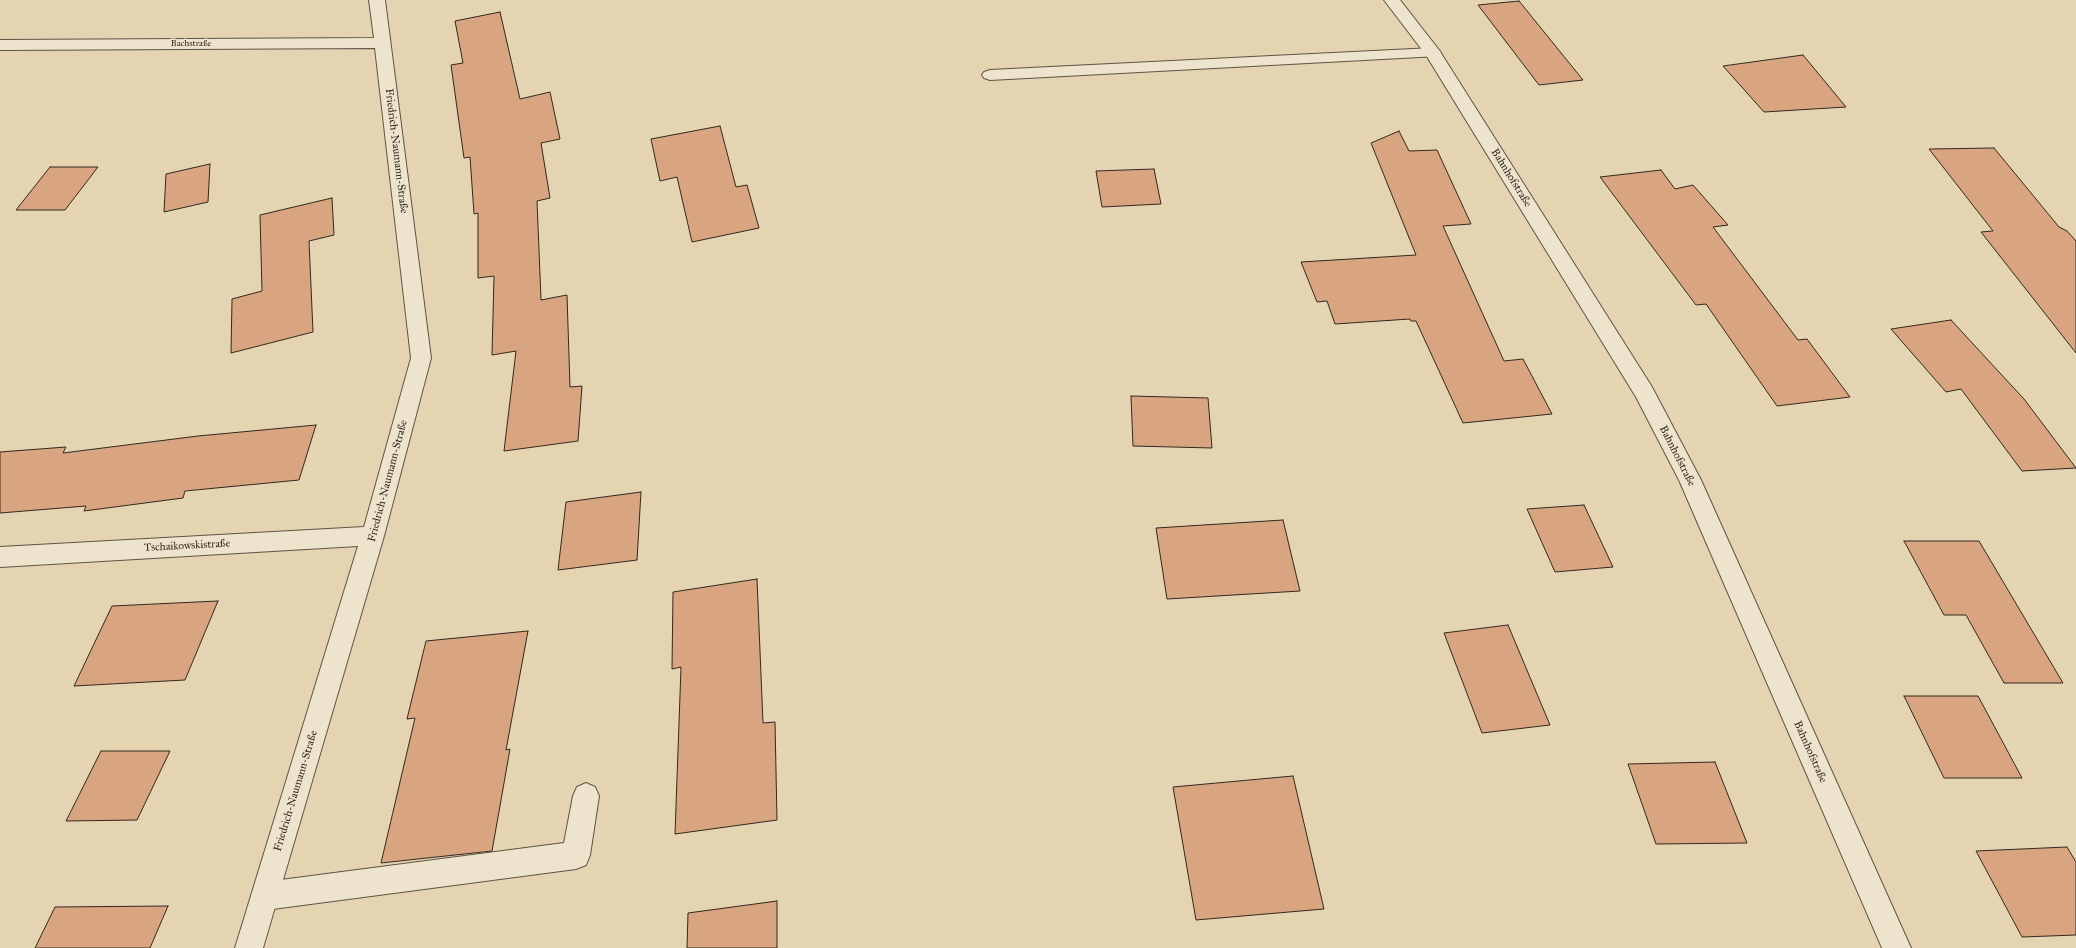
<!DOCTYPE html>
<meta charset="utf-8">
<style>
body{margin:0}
canvas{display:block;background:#e5d4b1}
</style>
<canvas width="2076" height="948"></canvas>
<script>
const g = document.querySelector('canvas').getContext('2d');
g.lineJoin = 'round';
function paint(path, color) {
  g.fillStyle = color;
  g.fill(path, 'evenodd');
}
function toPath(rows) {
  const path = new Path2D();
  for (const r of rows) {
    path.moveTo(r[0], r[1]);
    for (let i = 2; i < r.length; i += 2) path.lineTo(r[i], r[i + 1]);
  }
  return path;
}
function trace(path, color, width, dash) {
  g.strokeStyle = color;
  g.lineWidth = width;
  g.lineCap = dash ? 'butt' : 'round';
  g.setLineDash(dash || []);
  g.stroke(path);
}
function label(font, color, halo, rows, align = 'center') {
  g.font = font + ' "IM FELL Great Primer",serif';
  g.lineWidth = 3;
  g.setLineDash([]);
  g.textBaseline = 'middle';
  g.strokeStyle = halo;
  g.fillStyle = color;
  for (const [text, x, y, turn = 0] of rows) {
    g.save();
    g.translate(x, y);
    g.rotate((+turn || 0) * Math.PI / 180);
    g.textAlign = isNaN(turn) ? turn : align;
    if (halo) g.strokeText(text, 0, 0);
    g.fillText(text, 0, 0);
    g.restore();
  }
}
const building = toPath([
 [1519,1,1583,80,1539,85,1478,5,1519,1],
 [500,12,520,99,550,92,560,139,541,143,550,198,537,201,541,300,567,295,570,387,582,386,578,441,504,451,516,351,492,355,494,276,478,278,478,213,474,214,470,157,464,158,451,65,463,63,455,21,500,12],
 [1803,55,1846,107,1764,112,1723,66,1803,55],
 [720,126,736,187,747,185,759,228,692,242,677,177,660,181,651,139,720,126],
 [1399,131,1409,151,1437,150,1471,224,1443,226,1504,361,1523,359,1552,414,1463,423,1416,321,1411,321,1410,319,1335,324,1327,301,1317,302,1301,262,1416,255,1371,143,1399,131],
 [1994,148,2059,227,2067,231,2076,241,2076,353,1981,232,1993,231,1929,149,1994,148],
 [210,164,208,202,164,212,166,174,210,164],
 [50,167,98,167,65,210,16,210,50,167],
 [1154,169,1161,204,1102,207,1096,171,1154,169],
 [1661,170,1675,189,1693,185,1728,225,1713,227,1798,340,1807,339,1850,397,1777,406,1706,304,1696,305,1600,177,1661,170],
 [332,198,334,235,309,241,313,332,231,353,232,299,262,291,260,215,332,198],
 [1951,320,2024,399,2076,468,2022,471,1961,389,1946,392,1891,329,1951,320],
 [1131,396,1208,398,1212,448,1133,446,1131,396],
 [316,425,299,480,185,491,183,498,84,511,86,506,0,513,0,452,66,447,63,453,198,436,316,425],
 [641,492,637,560,558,570,566,502,641,492],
 [1584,505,1613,567,1555,572,1527,509,1584,505],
 [1283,520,1300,591,1167,599,1156,528,1283,520],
 [1904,541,1979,541,2063,683,2004,683,1966,615,1944,615,1904,541],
 [757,579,763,723,775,722,777,820,675,834,681,667,672,669,673,592,757,579],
 [218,601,185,680,74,686,112,606,218,601],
 [1508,625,1550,725,1482,733,1444,633,1508,625],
 [528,631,506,750,510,749,492,851,381,863,415,718,407,719,426,641,528,631],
 [1904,696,1978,696,2022,778,1944,778,1904,696],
 [101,751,170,751,137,820,66,821,101,751],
 [1715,762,1747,843,1656,844,1628,764,1715,762],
 [1293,776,1324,909,1196,920,1173,787,1293,776],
 [2067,847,2076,862,2076,935,2022,937,1976,851,2067,847],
 [777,901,777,948,687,948,688,913,777,901],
 [168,906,150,948,35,948,55,907,168,906]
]);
paint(building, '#d9a480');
trace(building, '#31291f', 1);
const lane = toPath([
 [1433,48,1439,50,1441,53,1439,56,990,80,984,78,982,75,984,72,990,70,1433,48],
 [586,783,595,787,599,796,590,855,586,865,576,869,265,910,255,906,251,896,255,886,265,882,564,843,573,796,577,787,586,783]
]);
const street = toPath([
 [369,0,385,0,431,358,384,536,263,948,235,948,358,546,0,567,0,547,364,527,411,358,375,48,0,50,0,40,374,38,369,0],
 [1384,0,1400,0,1439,50,1652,387,1701,480,1911,948,1882,948,1679,480,1636,397,1426,55,1384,0]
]);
trace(lane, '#5e5444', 2);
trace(street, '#5e5444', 2);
paint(lane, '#eee3cc');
paint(street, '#eee3cc');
label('9px', '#31291f', '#eee3cc', [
 ["Bachstraße",191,44]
]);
label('11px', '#31291f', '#eee3cc', [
 ["Friedrich-Naumann-Straße",396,151,83],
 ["Bahnhofstraße",1511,178,58],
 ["Bahnhofstraße",1677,456,63],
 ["Friedrich-Naumann-Straße",388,481,-75],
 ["Tschaikowskistraße",187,546,-3],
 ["Bahnhofstraße",1810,752,66],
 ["Friedrich-Naumann-Straße",296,791,-73]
]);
</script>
